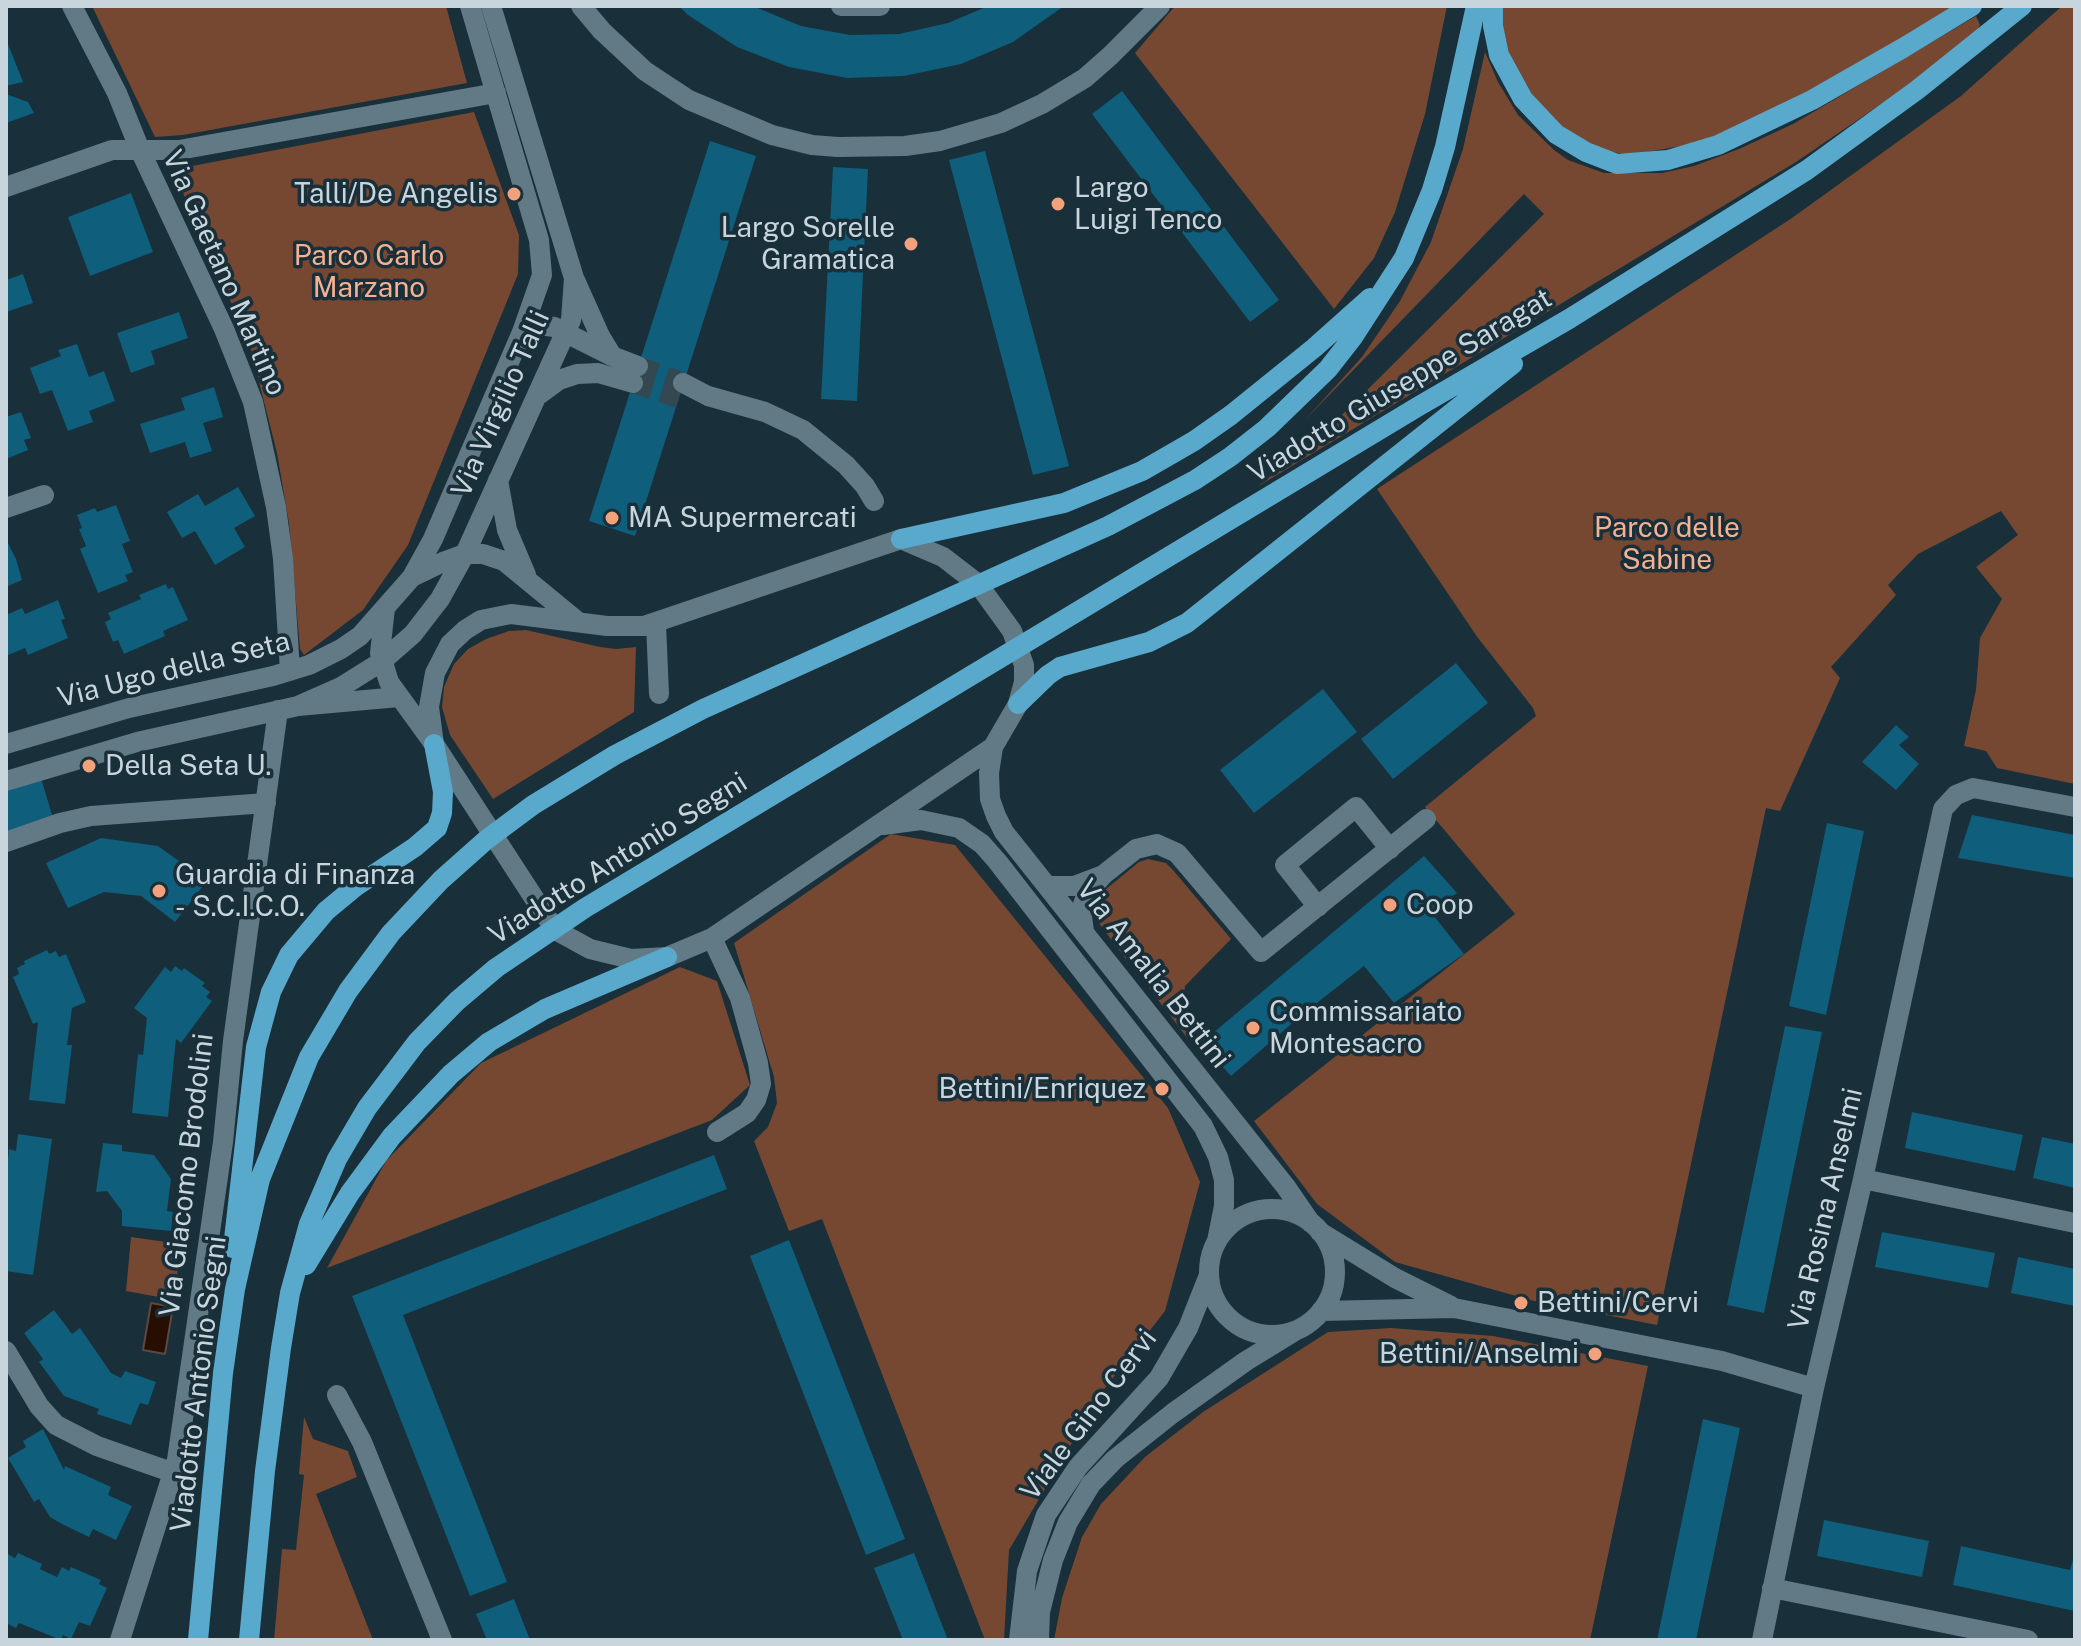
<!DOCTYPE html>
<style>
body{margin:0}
#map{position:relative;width:2081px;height:1646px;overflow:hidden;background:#192f39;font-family:"Public Sans",sans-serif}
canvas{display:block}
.frame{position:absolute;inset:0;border:8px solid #c8d5dc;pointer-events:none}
</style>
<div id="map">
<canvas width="2081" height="1646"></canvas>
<div class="frame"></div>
</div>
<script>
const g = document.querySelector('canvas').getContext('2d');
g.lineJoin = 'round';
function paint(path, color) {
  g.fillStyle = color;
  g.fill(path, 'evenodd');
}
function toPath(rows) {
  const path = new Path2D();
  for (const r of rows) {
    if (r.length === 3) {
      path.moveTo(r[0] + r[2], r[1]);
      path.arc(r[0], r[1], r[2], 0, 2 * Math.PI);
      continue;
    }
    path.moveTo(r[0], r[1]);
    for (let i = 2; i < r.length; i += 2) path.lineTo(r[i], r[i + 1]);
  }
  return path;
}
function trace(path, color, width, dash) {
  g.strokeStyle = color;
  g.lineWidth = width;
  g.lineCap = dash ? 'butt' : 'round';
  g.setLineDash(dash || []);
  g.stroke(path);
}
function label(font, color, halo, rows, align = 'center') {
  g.font = font + ' "Public Sans",sans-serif';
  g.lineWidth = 7;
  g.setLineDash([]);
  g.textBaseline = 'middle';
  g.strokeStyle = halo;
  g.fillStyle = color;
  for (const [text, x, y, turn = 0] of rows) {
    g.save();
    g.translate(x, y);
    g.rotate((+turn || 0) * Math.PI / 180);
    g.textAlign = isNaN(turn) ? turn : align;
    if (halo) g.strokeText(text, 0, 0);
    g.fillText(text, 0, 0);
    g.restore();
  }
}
paint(toPath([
 [92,6,446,6,467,83,183,135,155,137],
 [1175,6,1447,6,1425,114,1395,212,1374,258,1334,309,1135,53],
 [1502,6,1959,6,1756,122,1699,143,1629,155,1602,150,1547,119,1513,72,1503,33],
 [2062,6,2075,6,2075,784,1997,768,1986,751,1964,746,1976,690,1980,638,2002,599,1976,567,2018,535,2001,511,1918,554,1888,585,1896,595,1831,667,1840,678,1780,811,1766,808,1657,1325,1534,1301,1395,1262,1317,1204,1254,1121,1515,914,1425,807,1536,716,1533,708,1478,638,1377,489,1792,218,1961,96],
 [1976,16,1980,25,1977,31,1900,91,1796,162,1257,487,1294,458,1346,411,1544,214,1524,194,1304,421,1362,357,1400,301,1431,242,1463,149,1485,52,1498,82,1518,115,1554,150,1568,160,1604,173,1662,173,1694,166,1739,149,1793,124],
 [474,112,519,235,518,274,408,545,363,610,304,655,300,649,289,523,277,453,250,346,174,172,187,167],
 [526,630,600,647,616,649,636,647,634,712,493,799,450,735,442,707,444,687,454,664,468,649,486,639,509,631],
 [891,834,955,845,1168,1108,1200,1182,1165,1311,1102,1392,1009,1550,1004,1640,985,1640,822,1219,789,1231,754,1141,768,1127,777,1103,774,1077,734,943],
 [1148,859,1166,863,1173,870,1231,939,1185,986,1183,1006,1201,1028,1188,1039,1149,988,1152,979,1125,958,1092,914,1094,903,1100,894,1139,862],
 [680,967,717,981,750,1085,712,1120,327,1268,386,1161,481,1063],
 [131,1237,180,1244,175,1300,126,1291],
 [1391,1328,1493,1336,1648,1366,1590,1640,1054,1640,1062,1598,1082,1537,1101,1504,1145,1457,1203,1412,1328,1332],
 [304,1417,313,1439,348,1451,357,1477,316,1494,373,1640,274,1640,282,1549,296,1550,304,1475,299,1474]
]), '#764832');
const water = toPath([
 [151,1303,173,1307,165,1354,143,1350,151,1303]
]);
paint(water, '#280e02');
trace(water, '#584a43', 2);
paint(toPath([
 [679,6,753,6,801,26,850,35,899,34,948,23,988,6,1064,6,1013,42,961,64,904,76,847,78,789,67,737,47,688,15],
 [6,39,23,82,6,86],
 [1122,91,1279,300,1250,322,1092,114],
 [6,94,28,102,34,113,6,123],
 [710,141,756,156,635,536,589,521],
 [985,151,1069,466,1033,475,949,160],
 [833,167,868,169,857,401,821,399],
 [131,193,153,252,90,276,68,217],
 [23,274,33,303,6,312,6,280],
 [179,312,188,338,151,351,155,364,131,373,117,333],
 [77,344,89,377,104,371,115,401,89,411,93,422,68,431,52,390,40,394,30,368,61,356,58,350],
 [214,387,223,417,203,423,212,451,190,458,185,442,150,453,140,424,185,410,181,398],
 [21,412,31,438,24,440,28,450,6,459,6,417],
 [238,487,255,516,234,528,245,547,215,565,195,531,182,538,167,512,198,494,205,506],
 [116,505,130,541,122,544,133,572,125,575,128,581,98,593,80,549,86,546,79,529,82,528,77,515,95,508,97,512],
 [6,539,16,559,22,580,6,587],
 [166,584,168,589,173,587,188,620,163,631,165,636,124,654,118,640,113,642,105,622,111,619,108,613,141,599,139,595],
 [58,600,65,619,61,620,68,638,28,655,25,648,6,656,6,615,22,608,25,614],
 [1456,663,1488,703,1393,779,1361,739],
 [1323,689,1357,732,1254,813,1220,770],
 [1896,725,1909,737,1899,745,1919,764,1896,790,1862,762],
 [41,778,53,818,6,832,6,789],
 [1972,815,2075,835,2075,878,1958,858],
 [1827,823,1864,831,1826,1015,1789,1006],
 [101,838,158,846,207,881,175,922,141,896,104,892,68,908,46,863],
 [1424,856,1457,893,1430,911,1464,954,1394,1003,1364,966,1304,1013,1231,1076,1201,1043],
 [47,950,49,954,56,951,59,957,66,954,86,1002,72,1008,67,1045,72,1045,65,1104,29,1100,38,1022,33,1024,13,977,19,974,17,968,25,964,24,961],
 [175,966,182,971,184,968,205,983,202,986,210,992,206,997,212,1001,181,1043,176,1039,168,1117,132,1113,138,1054,143,1055,147,1018,134,1008,165,967,171,972],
 [1785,1026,1822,1032,1764,1313,1727,1305],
 [1912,1112,2023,1135,2015,1171,1905,1148],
 [18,1134,52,1139,33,1275,6,1271,6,1159,8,1159,9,1149,16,1151],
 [2042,1137,2075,1144,2075,1188,2033,1178],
 [103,1143,122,1145,122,1151,154,1155,171,1179,167,1211,173,1212,171,1231,122,1226,122,1211,107,1191,96,1192],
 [714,1155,727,1189,403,1315,507,1582,470,1596,352,1296],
 [1882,1232,1995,1253,1988,1288,1875,1267],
 [789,1240,905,1539,866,1555,750,1256],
 [2018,1257,2075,1269,2075,1306,2011,1293],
 [54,1310,72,1334,80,1328,111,1373,121,1378,125,1371,156,1382,148,1405,140,1403,131,1425,97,1414,99,1409,64,1396,39,1362,43,1359,24,1333],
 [1703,1419,1740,1428,1696,1640,1657,1640],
 [43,1429,64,1470,65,1466,111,1487,108,1495,132,1506,116,1540,93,1529,89,1537,62,1524,50,1517,39,1499,34,1502,8,1458,26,1447,23,1441],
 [1824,1520,1929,1541,1922,1577,1817,1556],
 [1961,1546,2070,1570,2075,1553,2075,1611,1953,1585],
 [6,1553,15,1558,18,1553,42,1564,40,1569,57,1577,62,1567,69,1571,71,1567,101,1580,99,1584,107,1588,90,1626,79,1622,71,1639,63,1635,61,1640,19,1623,16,1628,6,1623],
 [914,1553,948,1640,903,1640,874,1568],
 [514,1599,530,1640,487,1640,476,1614]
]), '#0e5e7c');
trace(toPath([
 [638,366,683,383],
 [633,383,679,398]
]), '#334851', 20, [20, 10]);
trace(toPath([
 [72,6,117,93,140,150,224,329,253,402,276,507,283,559,290,671],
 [581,6,602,31,645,71,689,100,772,135,812,145,838,147,905,146,940,141,1001,123,1042,104,1085,78,1110,56,1160,6],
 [841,6,880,6],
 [6,187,112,150,179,150,496,93],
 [575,280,600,336,612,356,638,366],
 [522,332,539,325,554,327,612,356],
 [683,383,708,396,765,412,803,430,846,465,865,486,874,501],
 [540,394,559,380,577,374,598,373,633,383],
 [498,480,507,530,526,575],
 [6,508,44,495],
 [412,577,433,539,522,332,542,275,539,240,470,6],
 [385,608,380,653,389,682,434,744,547,918,559,932,590,949,631,959,667,957,712,938,993,747,1018,704,1024,682,1024,665,1012,631,978,584,943,557,901,539,644,626,607,626,511,614,481,620,465,630,450,644,435,673,429,707,434,744],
 [656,624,659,694],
 [298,706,341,687,381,662,413,634,440,599,465,554,571,320,574,278,491,6],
 [6,744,129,708,273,676,309,665,341,649,360,636,412,577,443,562,465,554,483,554,504,561,577,621],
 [993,747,989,773,990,799,996,816,1004,832,1286,1187,1310,1222],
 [6,781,137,742,298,706,399,697],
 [883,825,921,820,959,828,982,844,997,861,1203,1126,1218,1157,1224,1180,1224,1206,1217,1241],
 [6,842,60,823,91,816,266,803],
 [1048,886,1074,886,1103,875],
 [1318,907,1285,865,1356,807,1390,849],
 [1084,931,1081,910,1085,899,1095,884,1103,875,1136,849,1157,844,1177,853,1261,952,1426,819],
 [712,938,740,998,758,1063,761,1084,756,1100,747,1113,717,1132],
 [1863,1179,2075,1223],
 [1272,1272,63],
 [1320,1232,1395,1278,1451,1306],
 [1321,1311,1454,1308,1722,1361,1814,1388],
 [6,1351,39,1406,56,1425,97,1446,174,1473],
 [337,1395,362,1442,442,1640],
 [1772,1588,2028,1640],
 [120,1640,177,1460,223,1142,233,1041,278,710],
 [1019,1640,1027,1571,1046,1515,1078,1467,1159,1378,1188,1328,1209,1275],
 [1039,1640,1040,1612,1053,1560,1068,1522,1091,1484,1115,1459,1173,1413,1246,1361,1295,1331],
 [1762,1640,1814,1388,1863,1179,1943,809,1956,795,1973,788,2075,807]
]), '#627a86', 20);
trace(toPath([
 [1493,6,1493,26,1499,55,1523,99,1556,134,1586,152,1617,164,1668,160,1718,145,1812,100,1903,48,1972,6],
 [901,539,1064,503,1142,471,1194,441,1231,415,1314,348,1370,298],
 [1018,704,1048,675,1060,667,1149,642,1187,623,1513,364],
 [233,1248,256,1047,271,992,289,955,326,911,355,887,415,847,437,828,442,813,443,792,434,744],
 [306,1265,350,1193,392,1136,451,1074,489,1042,545,1009,667,957],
 [198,1640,223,1373,235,1289,260,1179,309,1057,348,991,391,933,441,880,486,840,533,805,615,755,703,709,1108,526,1195,480,1230,457,1267,428,1328,369,1353,337,1404,258,1432,190,1445,147,1476,6],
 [249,1640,265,1471,281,1348,290,1293,309,1224,337,1159,367,1108,417,1042,457,1001,496,968,585,908,1419,406,1569,319,1807,170,1917,90,2022,6]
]), '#59a9cc', 20);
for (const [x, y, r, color] of [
 [514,194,8,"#f1a17b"],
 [1058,204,8,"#f1a17b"],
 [911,244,8,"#f1a17b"],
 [612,518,8,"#f1a17b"],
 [89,766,8,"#f1a17b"],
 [159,891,8,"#f1a17b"],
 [1390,905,8,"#f1a17b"],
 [1253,1028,8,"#f1a17b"],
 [1162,1089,8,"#f1a17b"],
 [1521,1303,8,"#f1a17b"],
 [1595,1354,8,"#f1a17b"]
]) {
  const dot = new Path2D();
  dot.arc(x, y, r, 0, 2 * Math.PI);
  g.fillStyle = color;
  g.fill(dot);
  trace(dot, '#192f39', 3);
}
label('28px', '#c8d5dc', '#192f39', [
 ["Largo",1074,188],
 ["Luigi Tenco",1074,220],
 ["Talli/De Angelis",498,194,"right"],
 ["Largo Sorelle",895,228,"right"],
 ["Gramatica",895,260,"right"],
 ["MA Supermercati",628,518],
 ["Della Seta U.",105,766],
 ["Guardia di Finanza",175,875],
 ["- S.C.I.C.O.",175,907],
 ["Coop",1406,905],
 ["Commissariato",1269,1012],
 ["Montesacro",1269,1044],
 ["Bettini/Enriquez",1146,1089,"right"],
 ["Bettini/Cervi",1537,1303],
 ["Bettini/Anselmi",1579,1354,"right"]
], 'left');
label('28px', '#f5b190', '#192f39', [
 ["Parco Carlo",369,256],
 ["Marzano",369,288],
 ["Parco delle",1667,528],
 ["Sabine",1667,560]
]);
label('28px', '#c8d5dc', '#192f39', [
 ["Via Gaetano Martino",224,273,66],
 ["Viadotto Giuseppe Saragat",1400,386,-31],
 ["Via Virgilio Talli",501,404,-66],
 ["Via Ugo della Seta",174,670,-14],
 ["Viadotto Antonio Segni",618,859,-32],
 ["Via Amalia Bettini",1153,974,52],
 ["Via Giacomo Brodolini",187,1175,-83],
 ["Via Rosina Anselmi",1826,1209,-77],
 ["Viadotto Antonio Segni",199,1384,-83],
 ["Viale Gino Cervi",1089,1415,-53]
]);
</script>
